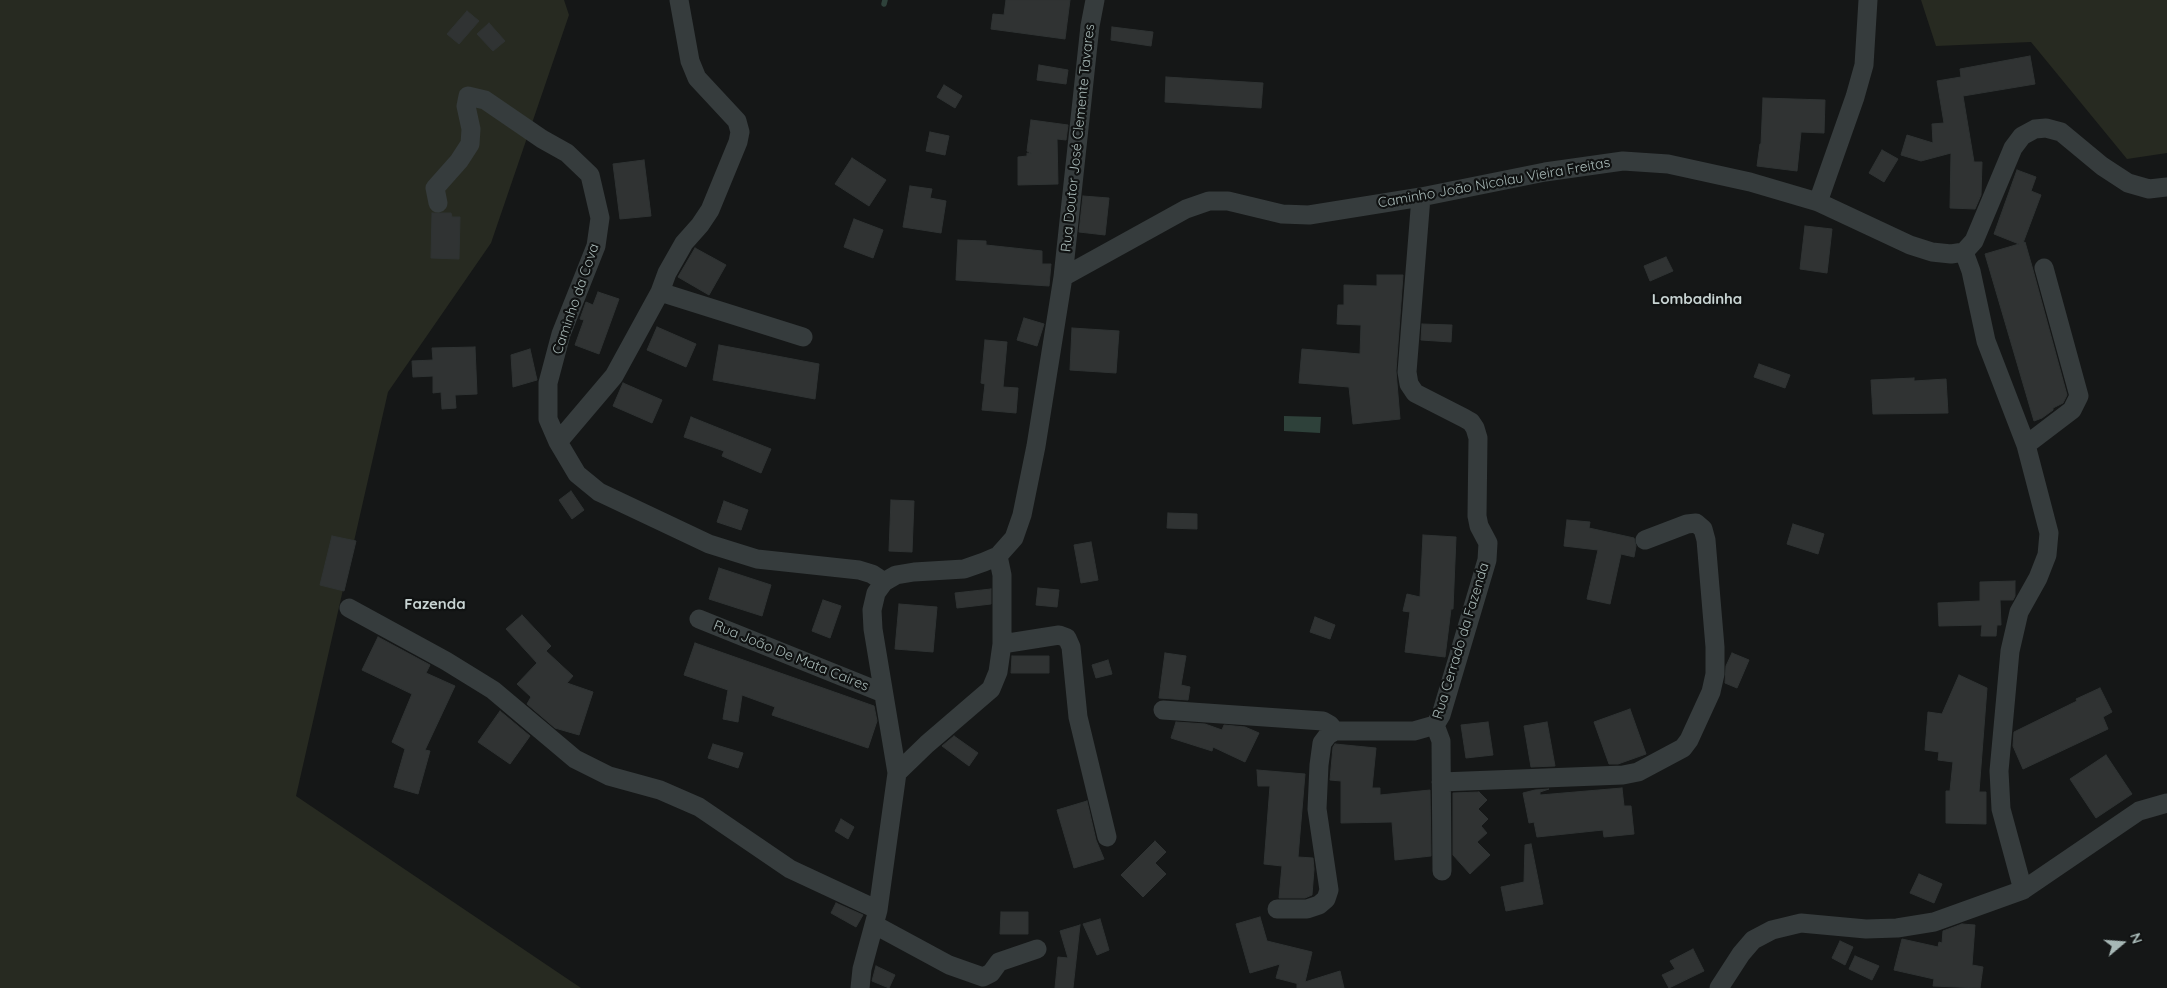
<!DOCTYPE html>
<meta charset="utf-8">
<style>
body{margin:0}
#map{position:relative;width:2167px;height:988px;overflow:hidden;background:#151717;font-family:Quicksand,sans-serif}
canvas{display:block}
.north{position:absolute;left:2097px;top:918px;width:50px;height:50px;-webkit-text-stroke:4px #101212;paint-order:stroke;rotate:72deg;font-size:14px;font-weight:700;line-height:20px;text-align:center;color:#a7b8b6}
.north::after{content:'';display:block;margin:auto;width:18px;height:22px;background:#a7b8b6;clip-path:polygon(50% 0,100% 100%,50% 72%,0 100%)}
</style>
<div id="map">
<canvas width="2167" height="988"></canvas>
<div class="north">N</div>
</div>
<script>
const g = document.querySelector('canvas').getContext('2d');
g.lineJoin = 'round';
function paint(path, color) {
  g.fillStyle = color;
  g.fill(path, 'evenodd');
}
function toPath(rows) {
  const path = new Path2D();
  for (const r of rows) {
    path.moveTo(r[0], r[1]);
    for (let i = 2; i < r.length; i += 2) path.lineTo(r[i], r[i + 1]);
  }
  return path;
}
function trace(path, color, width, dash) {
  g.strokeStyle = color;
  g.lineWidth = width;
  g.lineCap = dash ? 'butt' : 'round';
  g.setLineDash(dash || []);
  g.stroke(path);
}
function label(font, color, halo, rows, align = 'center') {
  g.font = font + ' Quicksand,sans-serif';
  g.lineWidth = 4.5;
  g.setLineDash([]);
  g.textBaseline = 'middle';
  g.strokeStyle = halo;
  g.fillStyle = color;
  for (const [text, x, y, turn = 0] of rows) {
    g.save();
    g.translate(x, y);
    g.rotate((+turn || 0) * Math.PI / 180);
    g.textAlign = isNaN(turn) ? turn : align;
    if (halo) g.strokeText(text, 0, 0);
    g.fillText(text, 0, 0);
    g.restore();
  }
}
paint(toPath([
 [0,0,564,0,569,15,491,243,388,392,296,796,581,988,0,988],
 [1921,0,2167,0,2167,153,2127,159,2031,42,1936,46]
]), '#272a21');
paint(toPath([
 [1284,416,1321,417,1320,433,1284,431]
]), '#2e413a');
trace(toPath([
 [884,4,885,0]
]), '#2e413a', 5.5);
const building = toPath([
 [1006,0,1070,0,1065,39,991,29,993,14,1004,15,1006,0],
 [467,11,479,21,459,44,447,34,467,11],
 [489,23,505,41,493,51,477,34,489,23],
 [1112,27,1153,32,1151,46,1111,40,1112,27],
 [2030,56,2035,84,1963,96,1974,162,1982,162,1981,195,1975,209,1950,208,1951,153,1921,161,1901,155,1907,135,1933,143,1932,124,1944,123,1937,81,1961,77,1960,69,2030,56],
 [1039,65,1068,70,1066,84,1037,80,1039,65],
 [1166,77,1263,83,1261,108,1165,102,1166,77],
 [944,85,962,96,955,108,937,97,944,85],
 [1763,98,1825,100,1824,133,1801,132,1797,171,1757,166,1760,144,1761,144,1763,98],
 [1031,120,1068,125,1066,140,1057,139,1058,184,1018,185,1018,157,1027,156,1027,153,1032,154,1027,151,1031,120],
 [930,132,949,136,945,155,926,151,930,132],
 [1882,150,1898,159,1884,182,1869,173,1882,150],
 [852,158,886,180,869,206,835,184,852,158],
 [644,160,651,216,620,219,613,164,644,160],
 [2017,170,2036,177,2031,191,2041,195,2023,243,2025,242,2033,270,2067,395,2063,403,2053,408,2053,410,2042,418,2034,421,1985,254,2019,244,1994,234,2017,170],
 [910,186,932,189,930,198,946,201,941,233,903,227,910,186],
 [1083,196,1109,198,1105,235,1079,232,1083,196],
 [432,213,451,213,452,217,460,217,459,259,431,258,432,213],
 [854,219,883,230,873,258,844,247,854,219],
 [1805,226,1832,229,1827,273,1800,269,1805,226],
 [958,240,986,241,986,245,1042,251,1042,264,1051,264,1049,286,956,280,958,240],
 [695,248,726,265,709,295,678,277,695,248],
 [1666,257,1673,271,1650,281,1644,266,1666,257],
 [1377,275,1403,275,1396,371,1400,419,1353,424,1349,387,1299,383,1302,349,1360,354,1361,325,1337,324,1338,305,1344,305,1344,285,1377,286,1377,275],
 [598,292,619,299,599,354,575,345,584,320,580,319,586,302,593,305,598,292],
 [1024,318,1044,324,1037,346,1017,340,1024,318],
 [1422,324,1452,325,1451,342,1421,340,1422,324],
 [657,327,696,344,686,367,647,350,657,327],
 [1072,328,1119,331,1116,373,1070,370,1072,328],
 [985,340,1007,342,1003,387,1018,388,1016,413,982,410,985,384,981,383,985,340],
 [719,345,819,364,815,399,713,380,719,345],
 [475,347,477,394,455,395,456,408,442,409,441,392,433,393,433,376,413,377,412,361,433,360,432,348,475,347],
 [530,349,537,380,513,387,511,355,530,349],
 [1759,364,1790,375,1785,388,1754,377,1759,364],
 [1914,378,1914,381,1946,379,1948,413,1873,414,1871,380,1914,378],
 [623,383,662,400,652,423,613,406,623,383],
 [691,417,771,449,761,473,722,456,724,451,684,437,691,417],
 [571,491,584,510,572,519,559,500,571,491],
 [891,500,914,501,912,552,889,551,891,500],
 [724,501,748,510,741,530,717,522,724,501],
 [1168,513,1197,514,1197,529,1167,528,1168,513],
 [1567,520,1590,522,1589,528,1634,538,1636,546,1634,557,1621,554,1610,604,1587,599,1598,550,1564,546,1567,520],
 [1793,524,1824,534,1818,554,1787,544,1793,524],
 [1423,535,1456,537,1453,609,1451,609,1445,657,1405,652,1410,612,1403,611,1407,594,1420,597,1423,535],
 [332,536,356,541,344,591,320,585,332,536],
 [1091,542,1098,580,1081,583,1074,545,1091,542],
 [719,568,771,585,762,616,709,599,719,568],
 [2015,581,2015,596,2013,600,2000,600,2001,625,1997,625,1996,636,1981,636,1982,625,1939,626,1938,603,1980,601,1980,582,2015,581],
 [1038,588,1059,590,1057,607,1036,605,1038,588],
 [991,589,991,604,957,608,955,593,991,589],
 [823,600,841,606,830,638,812,631,823,600],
 [899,604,937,607,933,652,895,649,899,604],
 [522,615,551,646,546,651,573,676,567,683,593,692,579,735,555,728,527,704,531,697,517,684,537,663,506,629,522,615],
 [1315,617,1335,625,1330,639,1310,632,1315,617],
 [378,637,430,665,426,673,455,686,425,750,430,751,418,794,394,787,405,749,392,742,412,694,362,670,378,637],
 [695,643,874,706,877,721,868,748,772,715,775,707,742,695,738,722,723,719,728,690,684,675,695,643],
 [1165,653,1186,656,1181,685,1190,687,1188,700,1159,698,1165,653],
 [1732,653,1749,660,1737,688,1725,683,1726,666,1732,653],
 [1012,656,1049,656,1049,673,1011,673,1012,656],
 [1108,660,1112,674,1096,678,1092,665,1108,660],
 [1959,675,1987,688,1979,792,1986,792,1986,824,1946,823,1946,791,1950,791,1953,762,1938,760,1939,752,1925,750,1928,712,1942,714,1959,675],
 [2100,688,2112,712,2103,717,2108,729,2023,769,2013,746,2014,732,2077,701,2076,699,2100,688],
 [1630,709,1646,754,1618,764,1609,764,1594,722,1630,709],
 [500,711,530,736,510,764,478,742,500,711],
 [1176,722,1205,724,1222,730,1224,725,1245,727,1259,733,1245,762,1213,747,1212,751,1171,738,1176,722],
 [1488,722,1493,755,1466,758,1461,725,1488,722],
 [1547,722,1555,766,1531,767,1524,726,1547,722],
 [954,736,978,753,969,766,942,746,954,736],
 [713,744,743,753,738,768,708,758,713,744],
 [1335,744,1376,748,1372,788,1380,788,1380,795,1430,790,1431,856,1395,860,1392,822,1341,823,1341,781,1330,780,1333,747,1335,744],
 [2106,755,2132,794,2096,818,2070,779,2106,755],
 [1257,770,1305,774,1298,857,1313,858,1314,869,1312,895,1305,898,1279,898,1282,866,1264,864,1270,786,1258,786,1257,770],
 [1622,788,1624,806,1631,806,1634,834,1604,837,1603,830,1537,837,1534,822,1529,823,1523,793,1535,790,1549,789,1540,792,1540,795,1622,788],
 [1479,792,1487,800,1478,809,1488,819,1481,826,1487,833,1477,842,1490,855,1470,874,1453,855,1453,793,1479,792],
 [1087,801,1096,840,1104,859,1074,868,1057,810,1087,801],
 [841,819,854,827,848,839,835,831,841,819],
 [1155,841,1166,852,1155,863,1166,874,1143,897,1121,875,1155,841],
 [1531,844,1543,904,1506,911,1501,887,1524,882,1525,845,1531,844],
 [1919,874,1942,884,1934,903,1910,893,1919,874],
 [836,903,863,915,856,927,831,913,836,903],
 [1001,912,1028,912,1028,934,1000,934,1001,912],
 [1260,917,1267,941,1312,952,1305,982,1340,971,1344,988,1297,988,1297,984,1299,984,1276,978,1280,964,1250,973,1236,924,1260,917],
 [1100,919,1109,950,1097,955,1083,924,1100,919],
 [1962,924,1975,925,1972,965,1983,967,1980,988,1933,986,1934,979,1894,970,1902,939,1938,947,1939,942,1942,943,1943,931,1962,924],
 [1080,925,1073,988,1055,988,1058,957,1068,958,1060,931,1080,925],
 [1840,941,1853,947,1845,965,1832,958,1840,941],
 [1693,949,1704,971,1669,988,1662,975,1675,969,1670,961,1693,949],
 [1855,956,1879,966,1872,980,1849,969,1855,956],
 [876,966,895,975,889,988,872,981,876,966]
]);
paint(building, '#303333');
trace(building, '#2f3333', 1);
trace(toPath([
 [1818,202,1855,97,1864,65,1868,0],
 [438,203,435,188,459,161,470,144,471,129,466,106,468,96,485,100,542,139,567,153,590,175,600,218,596,246,561,334,548,383,548,419,558,442,577,474,599,492,709,544,757,559,859,570,872,574,884,582],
 [1964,252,1971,271,1986,341,2026,445,2049,533,2047,555,2038,578,2019,612,2010,651,1999,771,2001,809,2023,890],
 [1063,277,1186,209,1209,201,1228,201,1282,214,1309,215,1421,197,1545,172,1623,161,1668,164,1750,182,1818,202,1910,245,1932,252,1951,254,1964,252,1974,241,2013,148,2022,136,2035,129,2046,128,2061,132,2102,166,2128,183,2149,189,2167,187],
 [660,292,803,337],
 [558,442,614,376,660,292,667,273,684,243,700,225,710,210,738,142,740,132,737,121,697,78,690,61,679,0],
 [2026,445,2072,410,2079,396,2044,268],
 [349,608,446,661,493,690,575,759,609,776,660,790,699,807,790,869,878,910],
 [699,619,883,693],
 [1002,644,1059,635,1067,638,1071,647,1078,717,1107,837],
 [1163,710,1323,721,1330,725,1335,731],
 [1435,725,1441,741,1442,871],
 [897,773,927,744,991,689,998,672,1002,644,1002,575,998,556],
 [1441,782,1623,775,1638,772,1683,748,1689,740,1711,692,1715,674,1715,647,1706,540,1703,529,1696,523,1687,524,1645,540],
 [1277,909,1307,909,1319,905,1326,899,1329,890,1317,809,1319,765,1322,743,1328,735,1335,731,1414,731,1435,725,1441,715,1487,560,1488,543,1479,526,1477,516,1478,438,1475,428,1471,422,1464,418,1415,393,1409,384,1407,372,1421,197],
 [875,925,949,965,983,977,991,973,999,962,1037,949],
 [860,988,862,969,878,910,897,773,873,629,872,610,876,593,884,582,896,575,914,572,964,569,984,562,998,556,1014,538,1022,515,1036,446,1063,277,1090,26,1095,0],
 [1719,988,1741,954,1753,940,1772,930,1801,923,1866,929,1897,928,1934,922,2023,890,2139,811,2167,803]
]), '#363c3d', 19);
label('14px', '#a7b8b6', '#101212', [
 ["Rua Doutor José Clemente Tavares",1078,138,-84],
 ["Caminho João Nicolau Vieira Freitas",1494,183,-10],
 ["Caminho da Cova",576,299,-71],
 ["Rua Cerrado da Fazenda",1461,641,-73],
 ["Rua João De Mata Caires",791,656,22]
]);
label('bold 15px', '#c8d4d3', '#101212', [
 ["Lombadinha",1697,299],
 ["Fazenda",435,604]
]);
</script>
